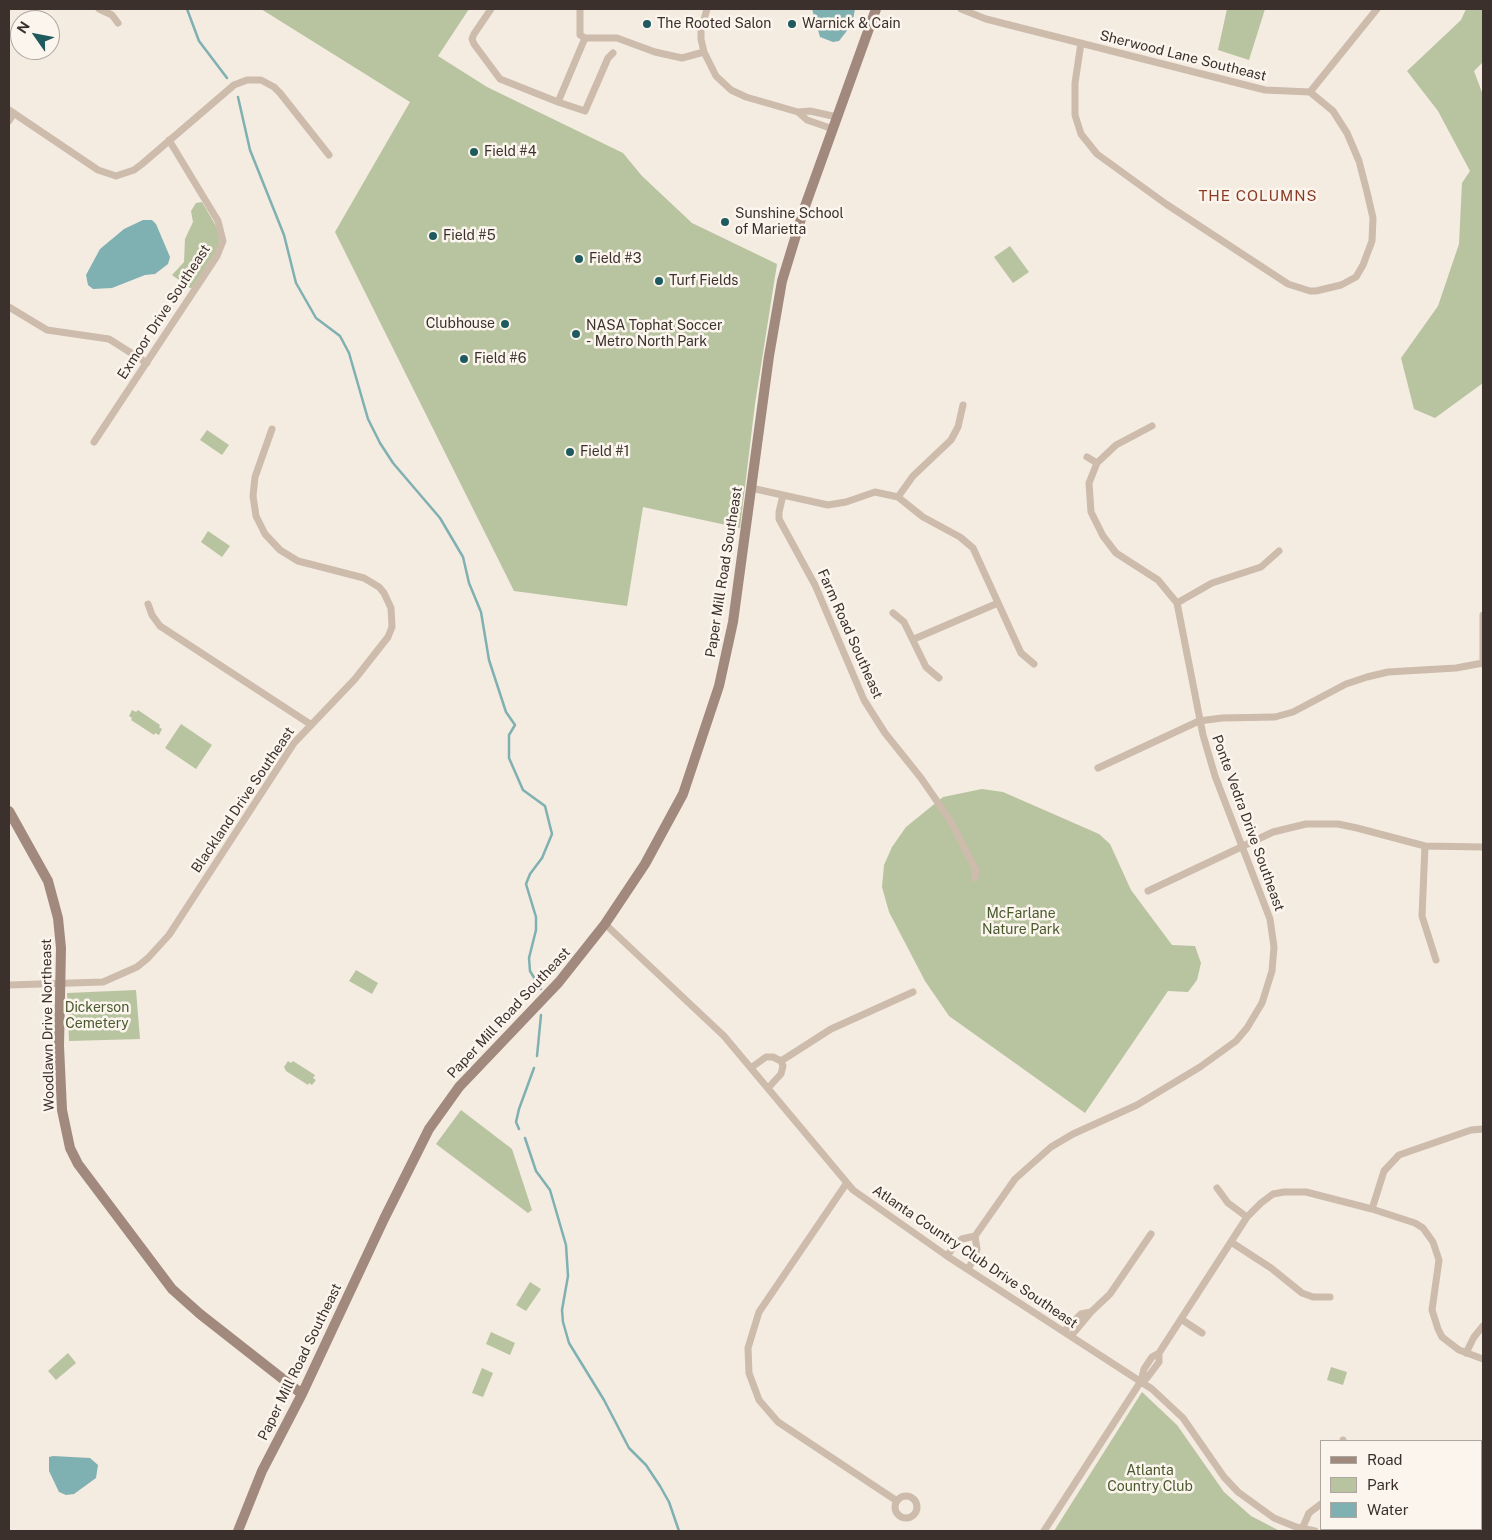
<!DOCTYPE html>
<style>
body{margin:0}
#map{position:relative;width:1492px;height:1540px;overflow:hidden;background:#f4ebe1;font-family:"Public Sans",sans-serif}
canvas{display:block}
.frame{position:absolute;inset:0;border:10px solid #3b302b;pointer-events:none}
.legend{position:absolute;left:1320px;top:1440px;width:162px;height:90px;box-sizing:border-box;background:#fbf5ee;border:1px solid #aea6a0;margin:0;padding:6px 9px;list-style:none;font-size:15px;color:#3b302b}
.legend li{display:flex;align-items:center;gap:10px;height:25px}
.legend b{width:25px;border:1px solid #aea6a0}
.north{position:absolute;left:10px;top:10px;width:50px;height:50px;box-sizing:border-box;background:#fbf5ee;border:1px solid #aea6a0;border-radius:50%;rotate:303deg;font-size:14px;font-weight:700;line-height:20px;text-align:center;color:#3b302b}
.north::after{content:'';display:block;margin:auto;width:18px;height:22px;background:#1f5a5e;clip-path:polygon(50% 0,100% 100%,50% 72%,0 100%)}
</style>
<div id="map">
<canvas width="1492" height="1540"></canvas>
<div class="frame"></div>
<ul class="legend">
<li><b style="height:6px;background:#a18a7d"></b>Road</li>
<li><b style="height:14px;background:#b8c4a0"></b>Park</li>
<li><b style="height:14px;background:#7fb0b2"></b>Water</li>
</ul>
<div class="north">N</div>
</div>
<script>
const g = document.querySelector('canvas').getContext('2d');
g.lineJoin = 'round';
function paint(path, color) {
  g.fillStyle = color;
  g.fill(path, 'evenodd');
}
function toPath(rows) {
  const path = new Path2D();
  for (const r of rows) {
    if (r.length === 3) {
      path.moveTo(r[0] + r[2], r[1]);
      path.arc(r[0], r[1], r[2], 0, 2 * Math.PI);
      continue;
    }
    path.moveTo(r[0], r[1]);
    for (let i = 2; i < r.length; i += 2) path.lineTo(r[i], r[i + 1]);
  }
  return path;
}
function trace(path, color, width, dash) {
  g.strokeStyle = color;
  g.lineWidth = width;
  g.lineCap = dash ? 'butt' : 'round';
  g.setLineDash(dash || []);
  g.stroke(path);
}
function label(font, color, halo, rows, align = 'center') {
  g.font = font + ' "Public Sans",sans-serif';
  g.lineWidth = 5;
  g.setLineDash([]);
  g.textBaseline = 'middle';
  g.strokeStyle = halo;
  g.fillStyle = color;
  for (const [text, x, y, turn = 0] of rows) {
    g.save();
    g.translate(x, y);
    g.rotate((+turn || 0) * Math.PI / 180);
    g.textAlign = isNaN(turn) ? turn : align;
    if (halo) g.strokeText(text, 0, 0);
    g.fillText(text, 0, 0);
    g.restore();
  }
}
paint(toPath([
 [261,9,469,9,438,56,487,87,623,153,642,176,692,223,777,264,755,404,740,528,643,507,627,606,514,591,335,232,410,102],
 [1227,9,1265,9,1249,60,1218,50],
 [1466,9,1483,9,1483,62,1474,71,1483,95,1483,383,1435,418,1414,409,1401,358,1438,306,1459,244,1462,183,1470,171,1438,111,1407,71,1461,20],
 [202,202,219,231,219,247,192,288,190,288,172,275,184,262,185,239,193,222,191,211,196,203],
 [1010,246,1029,272,1013,283,994,257],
 [207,430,229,445,222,455,200,440],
 [208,531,230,546,222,557,201,542],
 [132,710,136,712,138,710,160,725,159,727,162,729,159,735,155,733,154,735,131,720,132,718,129,716],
 [181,724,212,745,196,769,165,748],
 [982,789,1003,792,1099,834,1110,844,1131,890,1172,945,1195,946,1201,963,1197,980,1188,992,1168,991,1085,1113,949,1016,925,981,889,912,882,887,884,865,892,847,906,827,943,797],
 [356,970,378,983,372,994,349,981],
 [136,990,140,1039,69,1041,67,993],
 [288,1061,291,1063,293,1061,315,1075,313,1078,316,1080,312,1085,309,1083,308,1085,286,1071,284,1067],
 [461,1110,512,1149,532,1210,528,1213,436,1144],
 [530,1282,541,1289,526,1311,516,1305],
 [491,1332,515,1343,510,1355,486,1344],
 [68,1353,76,1363,56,1380,48,1371],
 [1331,1367,1347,1372,1343,1385,1327,1380],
 [482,1368,493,1373,483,1397,472,1393],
 [1142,1392,1177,1425,1224,1492,1251,1516,1280,1531,1054,1531]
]), '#b8c4a0');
paint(toPath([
 [812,9,855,9,853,20,846,32,839,41,833,42,820,37],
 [143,220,152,220,156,224,170,257,168,264,155,274,145,275,112,288,93,289,88,285,86,275,100,249,124,229],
 [53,1456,90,1458,98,1465,96,1478,74,1494,66,1495,59,1492,49,1471,49,1457]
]), '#7fb0b2');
trace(toPath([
 [187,9,199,41,227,78],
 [238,97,250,150,284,235,296,283,316,318,340,336,349,353,368,419,380,443,393,463,440,518,463,557,469,583,481,612,489,660,506,712,515,725,509,735,509,758,523,790,545,806,552,834,542,858,530,874,526,884,536,917,536,930,529,958,530,971,541,989],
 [537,1056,541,1015],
 [519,1129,516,1122,519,1109,534,1068],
 [525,1138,536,1171,550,1190,566,1245,568,1276,562,1310,563,1322,569,1343,604,1400,629,1448,646,1465,660,1486,669,1502,679,1531]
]), '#7fb0b2', 2.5);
trace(toPath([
 [99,9,112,15,118,23],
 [491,9,474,34,472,39,474,44,500,79,558,102,585,111,608,58,613,53],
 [580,9,580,35,585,38,617,38,655,52,682,58,704,52,701,39,701,30,707,9],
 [961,9,986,19,1265,90,1310,92,1333,111,1347,133,1359,161,1367,192,1373,218,1372,241,1363,265,1356,277,1341,285,1316,291,1310,291,1288,284,1166,204,1097,154,1081,134,1075,115,1075,83,1081,43],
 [704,52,716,76,731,90,746,97,798,112,807,120,833,129],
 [1310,92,1377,9],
 [558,102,585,38],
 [9,110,98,170,116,176,134,170,142,164,234,85,247,80,261,80,274,87,280,93,329,155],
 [798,112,810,111,837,117],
 [9,121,14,113],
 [9,307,47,330,109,339,147,363],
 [94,442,217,256,223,241,218,221,169,140],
 [1087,457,1097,463],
 [751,488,828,505,846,502,875,492,898,497,923,517,960,537,973,548,1021,653,1034,664],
 [783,495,779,512,779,519,815,585,864,700,885,733,921,778,950,820,976,870,975,878],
 [898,497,913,476,951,440,958,427,963,405],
 [1177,603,1212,583,1261,567,1279,551],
 [148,604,152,615,160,626,310,724],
 [893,613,904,622,926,667,939,678],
 [914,639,998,603],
 [1483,664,1483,615],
 [1098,768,1199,721,1222,718,1275,717,1293,712,1346,684,1367,677,1388,672,1456,668,1483,663],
 [1425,846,1422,916,1436,960],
 [1148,891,1273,832,1306,824,1338,824,1357,828,1425,846,1483,847],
 [605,924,724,1036,853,1190,947,1256,1152,1389,1183,1418,1224,1477,1238,1492,1274,1518,1296,1527,1315,1531],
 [9,985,103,982,137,967,148,958,169,935,294,743,355,679,388,637,392,627,391,608,384,593,379,587,364,578,298,561,280,550,265,534,256,516,253,496,255,477,272,429],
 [781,1061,831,1029,913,992],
 [752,1067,766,1057,773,1057,781,1061,783,1066,781,1074,769,1087],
 [846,1184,759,1312,748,1348,749,1373,759,1400,778,1422,897,1501],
 [1217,1188,1228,1203,1247,1217],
 [1372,1209,1384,1171,1399,1155,1471,1130,1483,1129],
 [1231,1242,1271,1268,1302,1293,1313,1297,1330,1297],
 [947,1256,955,1245,962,1239,975,1236,1015,1179,1051,1147,1073,1134,1137,1105,1200,1067,1236,1041,1247,1028,1262,1003,1272,971,1274,947,1270,919,1215,776,1203,735,1177,603,1158,580,1116,553,1103,536,1091,512,1089,483,1097,463,1116,445,1152,426],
 [968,1269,975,1257,977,1249,975,1236],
 [1181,1319,1202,1333],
 [1064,1331,1081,1314,1091,1312],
 [1071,1336,1091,1312,1110,1294,1151,1234],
 [1466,1353,1474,1337,1483,1326],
 [1141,1381,1147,1378,1159,1362,1159,1353],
 [1343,1441,1343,1440],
 [906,1507,11],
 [1302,1529,1309,1513,1321,1504],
 [1044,1531,1141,1381,1144,1369,1152,1357,1159,1353,1247,1217,1261,1203,1273,1194,1284,1192,1306,1192,1372,1209,1415,1223,1423,1228,1433,1242,1439,1260,1432,1310,1438,1329,1442,1337,1459,1350,1483,1359],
 [1331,1531,1331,1529]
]), '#cdbbac', 7);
trace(toPath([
 [9,811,48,881,58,918,61,948,59,1046,62,1110,70,1148,78,1164,172,1289,200,1314,302,1394],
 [238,1531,262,1471,302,1394,384,1219,429,1129,459,1087,559,982,605,924,645,864,683,794,719,686,733,622,769,356,782,281,804,209,876,9]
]), '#a18a7d', 10);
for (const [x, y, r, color] of [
 [647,24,5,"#1f5a5e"],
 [792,24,5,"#1f5a5e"],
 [474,152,5,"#1f5a5e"],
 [725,222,5,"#1f5a5e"],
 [433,236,5,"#1f5a5e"],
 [579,259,5,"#1f5a5e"],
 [659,281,5,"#1f5a5e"],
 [505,324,5,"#1f5a5e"],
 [576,334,5,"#1f5a5e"],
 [464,359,5,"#1f5a5e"],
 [570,452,5,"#1f5a5e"]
]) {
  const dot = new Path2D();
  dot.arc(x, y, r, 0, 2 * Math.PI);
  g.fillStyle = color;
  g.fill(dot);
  trace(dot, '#fbf5ee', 2);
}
label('14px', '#3b302b', '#fbf5ee', [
 ["The Rooted Salon",657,24],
 ["Warnick & Cain",802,24],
 ["Field #4",484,152],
 ["Sunshine School",735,214],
 ["of Marietta",735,230],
 ["Field #5",443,236],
 ["Field #3",589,259],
 ["Turf Fields",669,281],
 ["Clubhouse",495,324,"right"],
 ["NASA Tophat Soccer",586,326],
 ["- Metro North Park",586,342],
 ["Field #6",474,359],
 ["Field #1",580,452]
], 'left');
label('14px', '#3b302b', '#fbf5ee', [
 ["Sherwood Lane Southeast",1183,56,14],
 ["Exmoor Drive Southeast",164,312,-57],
 ["Paper Mill Road Southeast",724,572,-81],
 ["Farm Road Southeast",850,634,66],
 ["Blackland Drive Southeast",243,800,-56],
 ["Ponte Vedra Drive Southeast",1248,823,70],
 ["Paper Mill Road Southeast",509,1013,-47],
 ["Woodlawn Drive Northeast",48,1025,-91],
 ["Atlanta Country Club Drive Southeast",975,1257,34],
 ["Paper Mill Road Southeast",300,1362,-64]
]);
label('14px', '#4a5a2e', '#fbf5ee', [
 ["McFarlane",1021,914],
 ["Nature Park",1021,930],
 ["Dickerson",97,1008],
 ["Cemetery",97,1024],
 ["Atlanta",1150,1471],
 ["Country Club",1150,1487]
]);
g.letterSpacing = '1px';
label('15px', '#8c3b22', '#fbf5ee', [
 ["THE COLUMNS",1258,196]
]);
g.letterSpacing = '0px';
</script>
